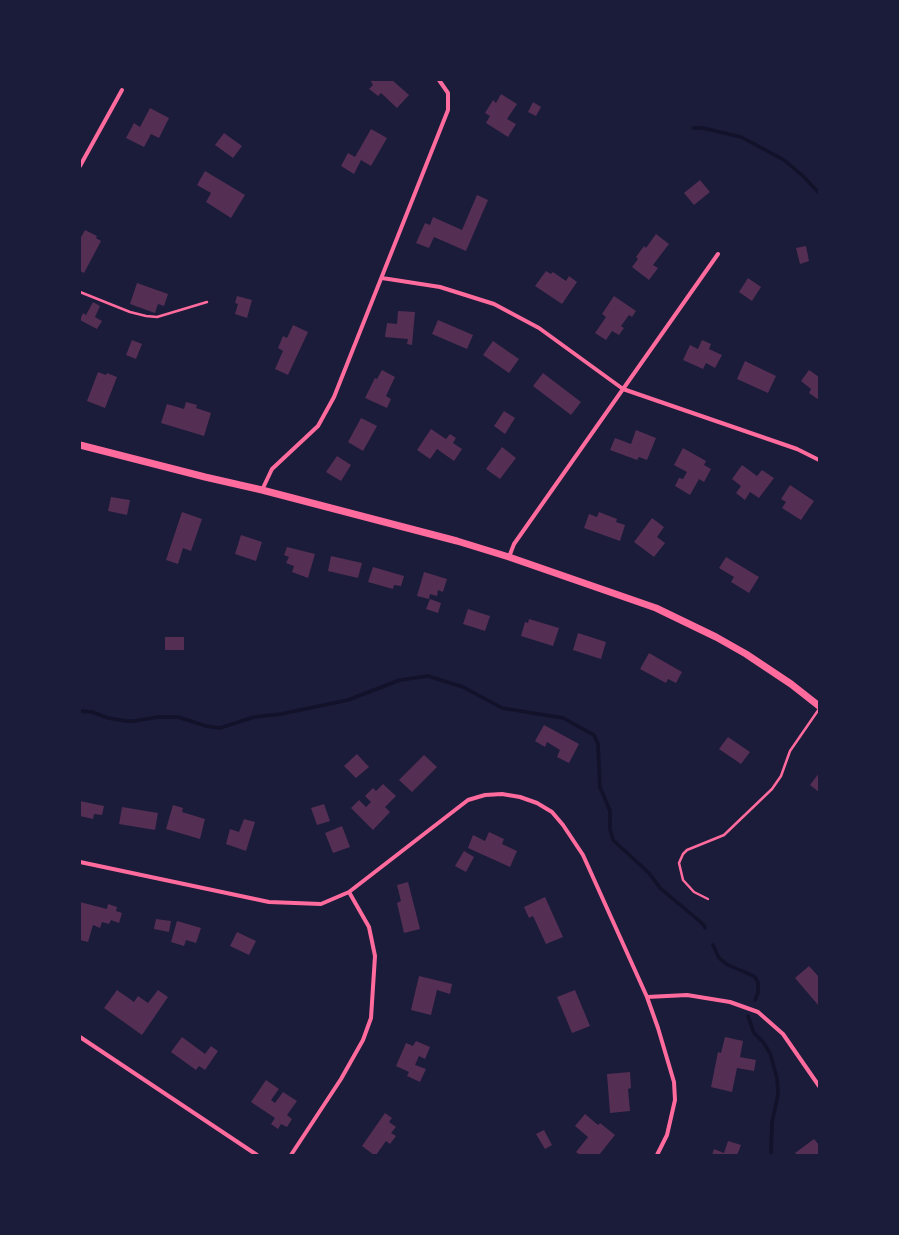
<!DOCTYPE html>
<style>
body{margin:0}
#map{position:relative;width:899px;height:1235px;overflow:hidden;background:#1b1b3a;font-family:"DM Sans",sans-serif}
canvas{display:block}
.frame{position:absolute;inset:0;border:81px solid #1b1b3a;pointer-events:none}
</style>
<div id="map">
<canvas width="899" height="1235"></canvas>
<div class="frame"></div>
</div>
<script>
const g = document.querySelector('canvas').getContext('2d');
g.lineJoin = 'round';
function toPath(rows) {
  const path = new Path2D();
  for (const r of rows) {
    path.moveTo(r[0], r[1]);
    for (let i = 2; i < r.length; i += 2) path.lineTo(r[i], r[i + 1]);
  }
  return path;
}
function trace(path, color, width, dash) {
  g.strokeStyle = color;
  g.lineWidth = width;
  g.lineCap = dash ? 'butt' : 'round';
  g.setLineDash(dash || []);
  g.stroke(path);
}
function paint(path, color) {
  g.fillStyle = color;
  g.fill(path, 'evenodd');
}
trace(toPath([
 [693,128,703,128,741,137,784,160,803,176,819,193],
 [80,711,92,712,108,718,126,721,135,721,158,717,178,717,206,726,220,728,254,717,281,714,348,700,400,680,428,676,463,687,502,708,563,718,594,735,598,744,600,787,610,811,610,829,613,840,649,873,660,888,703,924,705,928],
 [713,945,719,958,728,965,754,976,758,982,758,993,755,1000],
 [748,1016,754,1033,763,1042,770,1053,777,1078,778,1095,772,1122,771,1155]
]), '#12122b', 3.5);
paint(toPath([
 [370,80,392,80,409,95,397,108,381,93,378,96,369,89,373,85],
 [501,94,517,104,507,119,516,124,508,137,486,123,490,116,485,113,493,100,496,103],
 [533,102,541,107,536,116,528,112],
 [150,108,169,118,159,138,151,134,144,147,126,138,134,123,140,127],
 [371,129,387,138,371,166,361,160,354,174,341,166,348,153,355,157],
 [224,133,242,146,233,158,215,145],
 [205,171,245,195,231,218,206,202,211,193,197,185],
 [700,180,710,192,694,205,684,193],
 [477,195,488,200,466,251,434,237,429,248,416,243,425,223,430,225,433,217,462,230],
 [85,230,97,236,96,238,101,241,84,273,80,271,80,239],
 [656,234,669,244,653,265,658,268,649,280,632,267,638,259,636,257,644,246,646,248],
 [806,246,809,261,800,264,796,248],
 [546,271,551,274,553,272,566,281,569,276,577,282,562,304,535,286],
 [748,278,761,287,752,301,739,292],
 [137,283,168,294,164,306,158,304,155,313,130,304],
 [237,296,252,300,247,318,235,314,238,304,235,303],
 [614,296,636,311,632,317,629,315,621,326,624,328,619,335,612,331,606,340,595,333,606,317,602,314],
 [93,302,100,306,95,317,102,321,97,329,80,320,83,313,86,315],
 [398,311,415,312,412,345,407,344,408,339,385,337,387,323,397,324],
 [438,320,473,335,467,349,432,334],
 [293,325,308,332,288,375,275,369,283,351,278,348,283,336,287,338],
 [132,340,142,344,136,359,126,355],
 [702,340,711,344,709,349,722,355,715,368,706,363,703,369,683,360,690,345,698,349],
 [493,341,519,359,509,373,483,355],
 [745,361,776,376,768,393,737,379],
 [382,370,395,377,386,396,391,399,387,408,365,398,375,378,377,379],
 [809,370,819,377,819,400,809,393,811,389,801,381],
 [98,372,106,375,107,373,117,377,105,408,87,401],
 [543,373,581,402,571,415,533,386],
 [186,402,197,405,196,408,211,413,204,436,161,423,167,404,184,409],
 [504,411,515,418,505,434,494,426],
 [361,418,377,426,363,451,348,442],
 [431,429,446,439,450,434,456,438,453,443,462,449,454,461,437,449,430,459,417,450],
 [636,430,656,438,647,460,639,457,637,460,610,450,615,438,631,444],
 [502,447,516,458,500,479,486,469],
 [683,448,706,461,704,465,711,469,704,482,699,479,690,495,675,486,679,478,683,479,687,472,674,465],
 [337,456,351,465,341,481,326,472],
 [742,465,757,476,762,470,774,478,759,498,750,492,745,500,736,493,741,486,732,479],
 [790,485,814,501,801,520,782,508,786,502,781,499],
 [111,497,130,500,127,515,108,511],
 [182,512,202,519,191,551,183,548,178,564,166,560],
 [599,512,617,519,616,522,625,525,620,541,584,528,589,514,597,517],
 [652,518,664,527,657,537,665,543,654,557,634,542],
 [241,535,262,542,256,561,235,554],
 [287,547,315,554,308,578,292,572,294,566,286,563,289,557,284,555],
 [331,556,362,563,358,578,328,571],
 [726,557,759,577,749,593,731,582,734,577,719,568],
 [373,567,404,576,401,586,394,585,393,589,368,582],
 [424,572,447,579,443,592,438,590,437,596,430,594,429,599,417,596],
 [430,599,441,603,438,613,426,609],
 [468,609,490,616,485,631,463,624],
 [529,619,559,628,553,646,521,636,525,622,528,623],
 [578,633,606,642,601,659,573,650],
 [165,637,184,637,184,650,165,650],
 [649,653,682,672,676,683,668,679,666,683,640,669],
 [544,725,579,744,569,763,557,757,560,750,547,742,545,747,535,741],
 [728,737,750,752,741,764,719,749],
 [357,754,369,767,356,778,344,766],
 [424,755,437,767,412,792,399,780],
 [819,773,819,792,810,785],
 [383,784,396,796,385,807,390,812,373,830,351,808,359,800,366,807,371,802,365,796,373,788,376,791],
 [80,801,104,806,102,815,94,814,93,819,80,816],
 [324,804,330,821,317,825,311,808],
 [173,805,183,808,182,812,205,819,200,839,166,829],
 [122,807,158,813,155,830,119,824],
 [244,819,255,822,246,851,226,844,230,829,239,832],
 [342,826,350,847,333,853,325,833],
 [489,832,504,839,502,844,517,851,510,867,468,848,473,835,485,841],
 [464,851,474,857,466,872,455,866],
 [408,882,420,929,404,933,397,903,401,901,397,885],
 [545,897,563,937,546,944,533,916,529,918,524,907],
 [80,902,107,909,108,904,117,907,116,911,122,913,119,923,111,920,109,924,102,922,100,928,93,925,88,942,80,940],
 [156,919,171,921,169,932,154,929],
 [177,921,201,928,196,943,186,940,184,946,171,942],
 [237,932,256,941,249,955,230,946],
 [809,966,819,977,819,1006,795,978],
 [419,976,452,984,450,994,437,990,431,1015,411,1010],
 [117,990,134,1002,138,996,148,1003,158,990,168,997,142,1035,104,1008],
 [575,990,590,1026,572,1033,557,997],
 [182,1037,205,1054,211,1046,218,1051,205,1070,199,1066,196,1070,171,1052],
 [725,1037,743,1041,740,1057,756,1060,754,1071,737,1068,732,1092,711,1087,718,1052,721,1053],
 [416,1041,430,1047,425,1059,419,1056,415,1065,426,1069,420,1082,407,1076,409,1072,396,1066,406,1043,413,1046],
 [630,1072,631,1088,628,1089,630,1111,610,1113,607,1074],
 [266,1080,279,1089,271,1100,275,1103,283,1092,297,1101,287,1115,292,1119,287,1127,281,1124,278,1129,271,1124,275,1118,251,1102],
 [385,1113,392,1118,389,1122,396,1127,391,1133,396,1136,390,1144,386,1141,376,1155,374,1155,362,1146],
 [585,1114,598,1125,600,1123,615,1135,599,1155,580,1155,576,1152,588,1137,575,1126],
 [544,1130,552,1145,545,1149,536,1134],
 [814,1139,819,1145,819,1155,797,1155,795,1153],
 [728,1141,741,1145,737,1155,712,1155,714,1149,724,1153]
]), '#542f53');
trace(toPath([
 [80,292,130,312,146,316,157,317,207,302],
 [708,899,694,892,683,880,679,863,683,854,687,850,724,835,772,789,781,776,790,751,819,709]
]), '#ff6b9d', 2.5);
trace(toPath([
 [80,166,122,90],
 [382,278,440,287,494,304,539,328,623,389,797,449,819,460],
 [262,490,272,469,318,426,334,397,448,110,448,93,439,80],
 [509,557,514,544,718,254],
 [80,862,269,902,321,904,349,892,468,800,485,795,502,794,520,797,537,803,552,812,563,825,583,855,647,997,658,1028,674,1082,675,1100,667,1135,657,1155],
 [647,997,687,995,730,1002,758,1012,783,1034,819,1086],
 [80,1037,257,1155],
 [291,1155,341,1079,363,1040,371,1018,375,956,369,927,349,892]
]), '#ff6b9d', 4);
trace(toPath([
 [80,445,205,477,262,490,457,541,509,557,656,608,716,637,746,654,791,684,819,706]
]), '#ff6b9d', 7);
</script>
